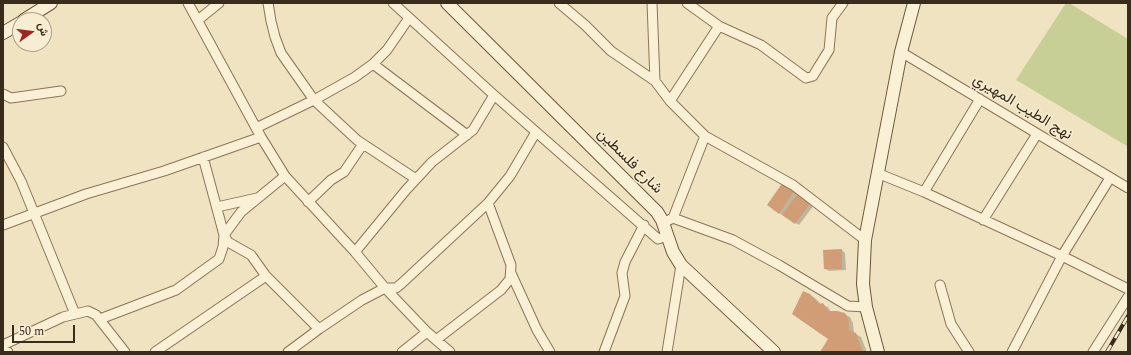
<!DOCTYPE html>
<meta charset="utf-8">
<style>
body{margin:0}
#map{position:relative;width:1131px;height:355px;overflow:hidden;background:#f0e3c2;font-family:Spectral,Vazirmatn,serif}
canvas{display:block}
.frame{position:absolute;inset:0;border:4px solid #3a2c1d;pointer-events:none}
.north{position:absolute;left:12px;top:12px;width:40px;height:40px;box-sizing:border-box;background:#f7edd2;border:1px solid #aba08a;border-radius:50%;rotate:76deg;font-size:11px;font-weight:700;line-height:16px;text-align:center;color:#3a2c1d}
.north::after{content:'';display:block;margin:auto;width:14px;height:18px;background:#9c2626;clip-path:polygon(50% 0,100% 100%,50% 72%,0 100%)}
.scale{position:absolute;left:12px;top:325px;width:63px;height:18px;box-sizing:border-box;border:2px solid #3a2c1d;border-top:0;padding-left:5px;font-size:12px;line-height:14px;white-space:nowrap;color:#3a2c1d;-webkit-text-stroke:3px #f7edd2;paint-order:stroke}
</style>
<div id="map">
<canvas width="1131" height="355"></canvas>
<div class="frame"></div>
<div class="north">ش</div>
<div class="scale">50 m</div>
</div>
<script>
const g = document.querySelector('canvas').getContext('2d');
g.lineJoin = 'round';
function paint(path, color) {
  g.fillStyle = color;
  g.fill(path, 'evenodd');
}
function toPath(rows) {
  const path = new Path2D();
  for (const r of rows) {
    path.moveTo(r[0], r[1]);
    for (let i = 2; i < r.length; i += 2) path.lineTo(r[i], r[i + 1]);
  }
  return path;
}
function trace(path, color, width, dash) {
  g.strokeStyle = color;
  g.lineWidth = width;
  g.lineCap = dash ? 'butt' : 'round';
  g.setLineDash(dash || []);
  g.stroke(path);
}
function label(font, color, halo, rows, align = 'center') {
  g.font = font + ' Spectral,Vazirmatn,serif';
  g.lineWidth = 3;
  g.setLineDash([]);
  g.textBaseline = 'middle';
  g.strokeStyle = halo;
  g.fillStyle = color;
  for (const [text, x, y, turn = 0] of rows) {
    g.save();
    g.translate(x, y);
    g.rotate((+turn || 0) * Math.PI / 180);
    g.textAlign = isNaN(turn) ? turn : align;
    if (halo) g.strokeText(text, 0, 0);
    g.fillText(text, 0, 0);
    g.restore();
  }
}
paint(toPath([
 [1066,3,1069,3,1128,39,1128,144,1127,146,1016,80]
]), '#c7cf96');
paint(toPath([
 [784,183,814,205,799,225,779,213],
 [842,250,845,253,846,270,829,271,825,269],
 [810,295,815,298,821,304,828,307,831,312,844,314,850,317,853,323,854,333,861,337,867,352,821,352,829,338]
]), '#0003');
paint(toPath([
 [783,182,795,190,779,214,767,205],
 [798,193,811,202,795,224,782,215],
 [842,249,842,269,824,269,823,250],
 [803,291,810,294,819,304,823,303,828,311,837,311,845,313,849,320,849,330,856,333,863,352,820,352,828,339,792,314]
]), '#d09d77');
const street = toPath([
 [188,3,261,137,285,176,355,252,385,288,427,332,450,352],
 [268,3,271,21,275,37,281,53,314,100,357,140,416,179],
 [393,3,494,95,658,239,667,236],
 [559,3,585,25,611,51,655,81],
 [652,3,655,81,670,101,705,136],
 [687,3,719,26,761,45,806,78,813,76,816,71,829,50,832,18,843,3],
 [198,20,219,3],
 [901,52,1128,188],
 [373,64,467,135],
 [3,94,11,98,61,91],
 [670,101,719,26],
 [256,128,314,100,355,77,373,64,387,50,409,18],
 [3,147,21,181,75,314],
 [877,173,924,192,1062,256,1128,289],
 [924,192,980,99],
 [308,202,331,180,344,172,363,144],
 [217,207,257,198],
 [673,218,733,240,779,265,848,306,866,307],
 [983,220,1037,134],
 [663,223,673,218,705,136,793,185,865,240],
 [3,225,86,194,164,171,261,137],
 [224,235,228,242,251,255,266,276,319,329],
 [224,235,241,212,285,176],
 [355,252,406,190,432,162,473,130,494,95],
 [511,273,537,330,550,352],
 [940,285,951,324,969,352],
 [100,319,176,290,219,259,223,247,224,235,203,157],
 [436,340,501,290,510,279,511,265,488,203],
 [3,345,63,317,88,311,96,315,125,352],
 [3,349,8,352],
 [155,352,266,276],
 [288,352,319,329,362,300,385,288,396,288,401,284,488,203,510,176,536,132],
 [402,352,427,332],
 [604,352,625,296,622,273,625,262,644,225],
 [667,352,681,265],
 [1012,352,1062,256,1110,178],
 [1093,352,1128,297]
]);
const secondary = toPath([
 [447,3,657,212,662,220,673,252,681,265,774,352],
 [24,20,51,3],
 [3,33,20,23],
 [878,352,866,307,863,284,865,240,901,52,914,3]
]);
trace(street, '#8b7458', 11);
trace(secondary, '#6d553c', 14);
trace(street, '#faf0d6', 9);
trace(secondary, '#faf0d6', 12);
const rail = toPath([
 [1107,352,1128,316]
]);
trace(rail, '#3a2c1d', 4);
trace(rail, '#f7edd2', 2.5, [8]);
label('15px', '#3a2c1d', '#f7edd2', [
 ["نهج الطيب المهيري",1022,108,31],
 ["شارع فلسطين",629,162,45]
]);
</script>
